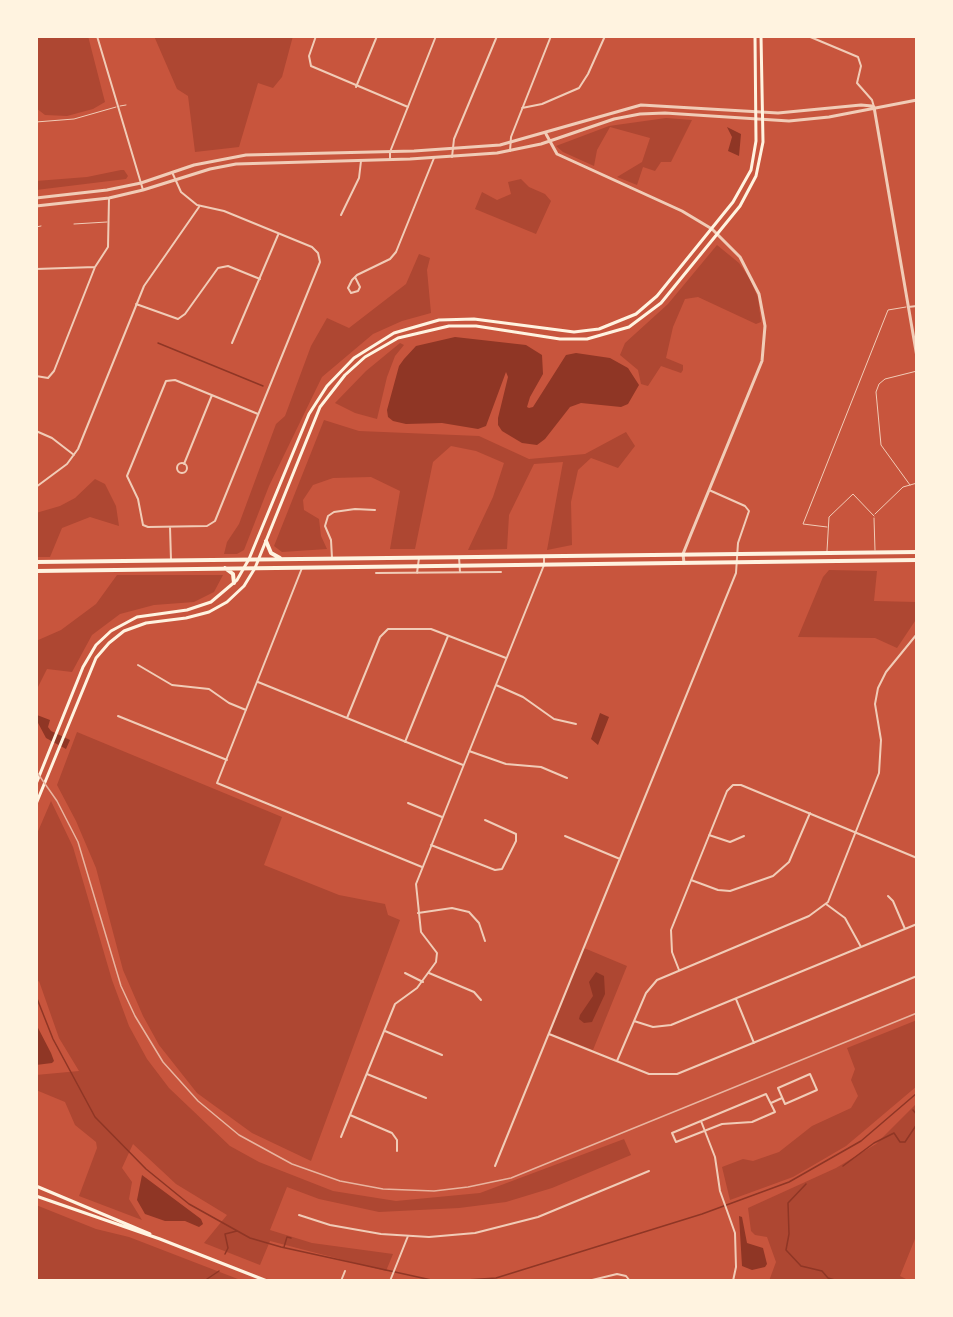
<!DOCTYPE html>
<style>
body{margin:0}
#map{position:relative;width:953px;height:1317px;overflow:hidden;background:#c8553d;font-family:Barlow,sans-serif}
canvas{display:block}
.frame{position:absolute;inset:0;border:38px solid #fff3e0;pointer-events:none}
</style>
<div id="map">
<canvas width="953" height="1317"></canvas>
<div class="frame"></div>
</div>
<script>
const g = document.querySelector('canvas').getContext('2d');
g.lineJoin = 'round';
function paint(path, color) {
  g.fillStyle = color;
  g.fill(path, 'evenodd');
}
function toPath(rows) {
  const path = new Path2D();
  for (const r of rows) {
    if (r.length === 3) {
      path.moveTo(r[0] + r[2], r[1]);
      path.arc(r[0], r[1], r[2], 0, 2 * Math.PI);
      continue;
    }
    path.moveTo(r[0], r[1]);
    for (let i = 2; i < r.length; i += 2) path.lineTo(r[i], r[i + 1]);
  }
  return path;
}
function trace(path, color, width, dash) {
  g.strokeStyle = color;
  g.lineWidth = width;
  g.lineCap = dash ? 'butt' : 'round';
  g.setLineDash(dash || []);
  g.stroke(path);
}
paint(toPath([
 [36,36,88,36,105,102,93,109,67,116,45,115,36,108],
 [154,36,293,36,282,77,273,88,258,83,239,147,195,152,188,96,177,89],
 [666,118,692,120,671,162,661,162,655,171,643,167,637,185,617,177,642,162,650,138,610,127,597,150,594,166,563,152,556,146,609,126],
 [121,170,124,170,128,176,126,179,36,190,36,181,87,177],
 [521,179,529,187,545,194,551,201,536,234,475,209,482,192,497,200,511,194,508,182],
 [717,245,739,263,750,279,758,298,761,322,756,324,698,297,685,299,673,327,666,358,683,365,683,370,681,373,661,366,648,386,641,384,638,370,620,355,625,343,668,304],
 [419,254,430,258,427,270,431,313,402,321,373,334,322,377,269,486,244,550,237,554,224,554,227,542,239,524,276,424,285,416,311,346,327,318,349,328,406,284],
 [400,343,404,345,395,356,387,377,377,419,355,413,335,403,366,371],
 [324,420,359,431,479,436,529,459,585,454,626,432,635,446,618,468,591,458,578,470,571,502,572,545,547,550,563,462,534,464,509,515,507,549,468,550,493,497,504,463,476,451,451,446,433,462,415,549,390,549,400,491,371,477,333,478,313,485,303,500,304,510,319,519,321,536,327,549,282,552,274,546],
 [95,479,105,484,116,506,119,526,90,517,62,528,50,557,36,557,36,513,60,506,75,498],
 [829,570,877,571,874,601,917,602,917,618,897,648,875,638,798,637,823,577],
 [117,575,223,575,214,592,194,602,154,605,120,614,92,635,72,672,47,669,36,691,36,641,61,630,96,604],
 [77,732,282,817,264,865,339,895,385,904,388,915,400,920,311,1161,252,1133,197,1093,159,1045,143,1016,123,970,96,868,76,821,57,785],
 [51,801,73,847,112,980,129,1026,147,1059,169,1088,230,1146,259,1162,333,1191,396,1201,480,1193,624,1139,631,1155,552,1188,506,1202,459,1208,379,1212,319,1199,287,1187,270,1230,312,1243,393,1254,386,1271,270,1241,260,1265,204,1243,227,1215,176,1184,133,1144,122,1168,132,1182,129,1199,142,1220,79,1196,97,1148,96,1142,75,1125,65,1102,36,1090,36,1075,79,1071,59,1038,39,981,36,983,36,836],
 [584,948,627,966,593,1050,550,1033],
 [917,1020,917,1086,846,1146,793,1177,730,1200,722,1167,743,1159,753,1161,779,1152,812,1126,851,1108,858,1096,851,1080,855,1069,847,1048],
 [917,1103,917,1234,900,1276,910,1281,769,1281,776,1262,767,1237,755,1235,751,1231,748,1208,836,1168,876,1144],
 [36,1205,96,1229,129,1237,243,1281,36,1281]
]), '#ae4732');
paint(toPath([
 [727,127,741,134,739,156,728,151,732,137],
 [455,337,526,345,542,355,543,374,530,397,527,407,529,408,533,407,566,355,576,353,610,358,628,368,639,385,628,404,621,407,581,403,570,407,545,439,537,445,522,443,502,431,498,425,498,418,508,377,506,372,486,426,478,429,442,423,406,424,393,421,388,417,387,410,399,366,404,359,416,346],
 [600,713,609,717,598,745,591,739],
 [37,715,50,720,48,727,51,731,70,740,66,749,46,738,37,721],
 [596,972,604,976,605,994,592,1022,584,1023,579,1019,580,1015,593,996,589,982],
 [36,1024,51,1053,54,1061,52,1063,36,1065],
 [142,1175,201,1219,203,1224,199,1227,185,1221,165,1221,145,1214,137,1200],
 [739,1216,742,1217,747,1243,763,1248,767,1264,765,1267,752,1270,742,1266]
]), '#8f3625');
trace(toPath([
 [158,343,263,386],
 [36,996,53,1039,95,1117,146,1169,189,1204,250,1238,281,1247,436,1281],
 [843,1166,874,1143,894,1133,900,1142,905,1142,917,1124,917,1115,913,1110],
 [806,1184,788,1203,789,1234,786,1250,801,1266,822,1271,828,1278,838,1281],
 [284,1247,287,1237,291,1238],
 [225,1254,228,1248,225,1234,237,1231],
 [204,1281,219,1271],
 [452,1281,496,1278,702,1214,789,1182,861,1141,917,1093]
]), '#8f3625', 1.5);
trace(toPath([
 [120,106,126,105],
 [36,122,74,119,116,107],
 [74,224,107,222],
 [36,227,41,226],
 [910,485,881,445,876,392,879,384,885,379,917,371],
 [875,514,903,487,917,483],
 [874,518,875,550],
 [827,527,803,524,888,310,906,307],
 [827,551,829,517,853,494,874,516]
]), '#f1ccb7', 1);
trace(toPath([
 [97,36,143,190],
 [316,36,309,56,311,66,408,107],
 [808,36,858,57,861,66,857,83,872,100,874,107],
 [356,87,377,36],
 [522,108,542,104,579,88,588,74,605,36],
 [510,151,511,137,551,36],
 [452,157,454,139,497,36],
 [390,160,390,152,436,36],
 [172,172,181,192,197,205,224,211,312,247,318,253,320,262,215,521,207,526,148,527,143,525,138,499,127,476,166,381,175,380,258,414],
 [341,215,359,178,361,161],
 [36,269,95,267],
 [355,277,360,287,358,291,351,293,348,288,352,280,357,275,390,259,396,252,434,158],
 [136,304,178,319,185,314,218,268,228,266,260,279],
 [908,307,917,306],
 [232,343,278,235],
 [36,376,48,378,54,371,95,267,108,247,109,198],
 [36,431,52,438,74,455],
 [182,468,5],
 [184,464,212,395],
 [36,487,67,464,78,449,144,286,199,207],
 [170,527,171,560],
 [459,557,460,572],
 [332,558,331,540,325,526,328,516,334,512,355,509,375,510],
 [302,568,217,783,422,867],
 [376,573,501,572],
 [417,573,419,558],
 [138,665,172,685,209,689,229,703,246,710],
 [258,682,463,765],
 [496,685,523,697,554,719,576,724],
 [118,716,227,760],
 [347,718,380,637,388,629,431,629,506,658],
 [405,742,448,636],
 [469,751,506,764,541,767,567,778],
 [408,803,442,817],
 [709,835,730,842,744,836],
 [565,836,620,859],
 [431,845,495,870,502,869,516,841,516,834,485,820],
 [691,880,718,890,730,891,773,876,789,862,810,813],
 [888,896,893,901,905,929],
 [826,904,845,918,861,947],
 [418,913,452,908,469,912,479,923,485,941],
 [679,970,672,952,671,930,727,791,733,785,741,785,917,858],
 [405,973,423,982],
 [429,973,474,992,481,1000],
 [736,999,754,1043],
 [634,1021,653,1027,671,1025,917,924],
 [385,1031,442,1055],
 [549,1034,649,1074,677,1074,917,976],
 [617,1061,646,993,657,980,809,916,828,902,879,773,881,740,875,704,878,688,886,672,917,634],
 [367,1074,426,1098],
 [810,1074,817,1090,785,1104,778,1088,810,1074],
 [766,1094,775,1112,752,1122,722,1124,676,1142,672,1133,766,1094],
 [771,1103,782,1098],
 [350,1115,392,1133,397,1140,397,1151],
 [701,1121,715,1157,720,1191,735,1233,736,1267,733,1281],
 [341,1137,395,1004,417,988,436,962,437,953,421,932,416,884,544,565,544,557],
 [495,1166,736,573,738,543,749,511,745,506,709,490],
 [299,1215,330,1225,381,1234,429,1237,475,1233,538,1217,649,1171],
 [341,1281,345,1271],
 [390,1281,408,1236],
 [588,1281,617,1274,626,1276,630,1281]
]), '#f1ccb7', 2);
trace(toPath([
 [874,107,917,357],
 [546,134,557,154,682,211,712,229,740,257,759,294,765,326,762,361,691,534,683,554,684,563],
 [36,198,107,190,141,183,194,165,246,155,414,151,500,145,641,105,778,113,861,105,872,106],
 [36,206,109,198,143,190,210,169,236,164,410,159,497,153,541,144,614,119,640,114,665,113,789,121,829,117,917,100]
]), '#f1ccb7', 3);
trace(toPath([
 [36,784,83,667,96,645,111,631,137,617,187,610,211,602,237,580,249,559,309,414,327,386,354,358,394,333,439,320,474,319,574,332,599,329,636,314,657,296,733,202,751,170,756,141,755,36],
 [36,804,96,658,109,643,124,631,146,623,186,618,209,612,227,602,244,586,255,568,320,407,345,375,365,357,398,338,449,326,476,326,560,339,587,339,629,327,661,303,740,206,756,176,763,142,761,36],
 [36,1186,150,1234],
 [36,1196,160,1239,267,1281]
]), '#fff3e0', 3);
trace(toPath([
 [266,541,271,553,280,558],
 [36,562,917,552],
 [225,568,233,574,234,583],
 [36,571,917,560]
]), '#fff3e0', 4);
trace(toPath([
 [36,771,57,801,78,842,121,986,135,1016,163,1062,198,1101,239,1135,292,1164,340,1181,383,1189,434,1191,468,1187,511,1178,917,1013]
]), '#e9b49f', 1.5);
</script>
